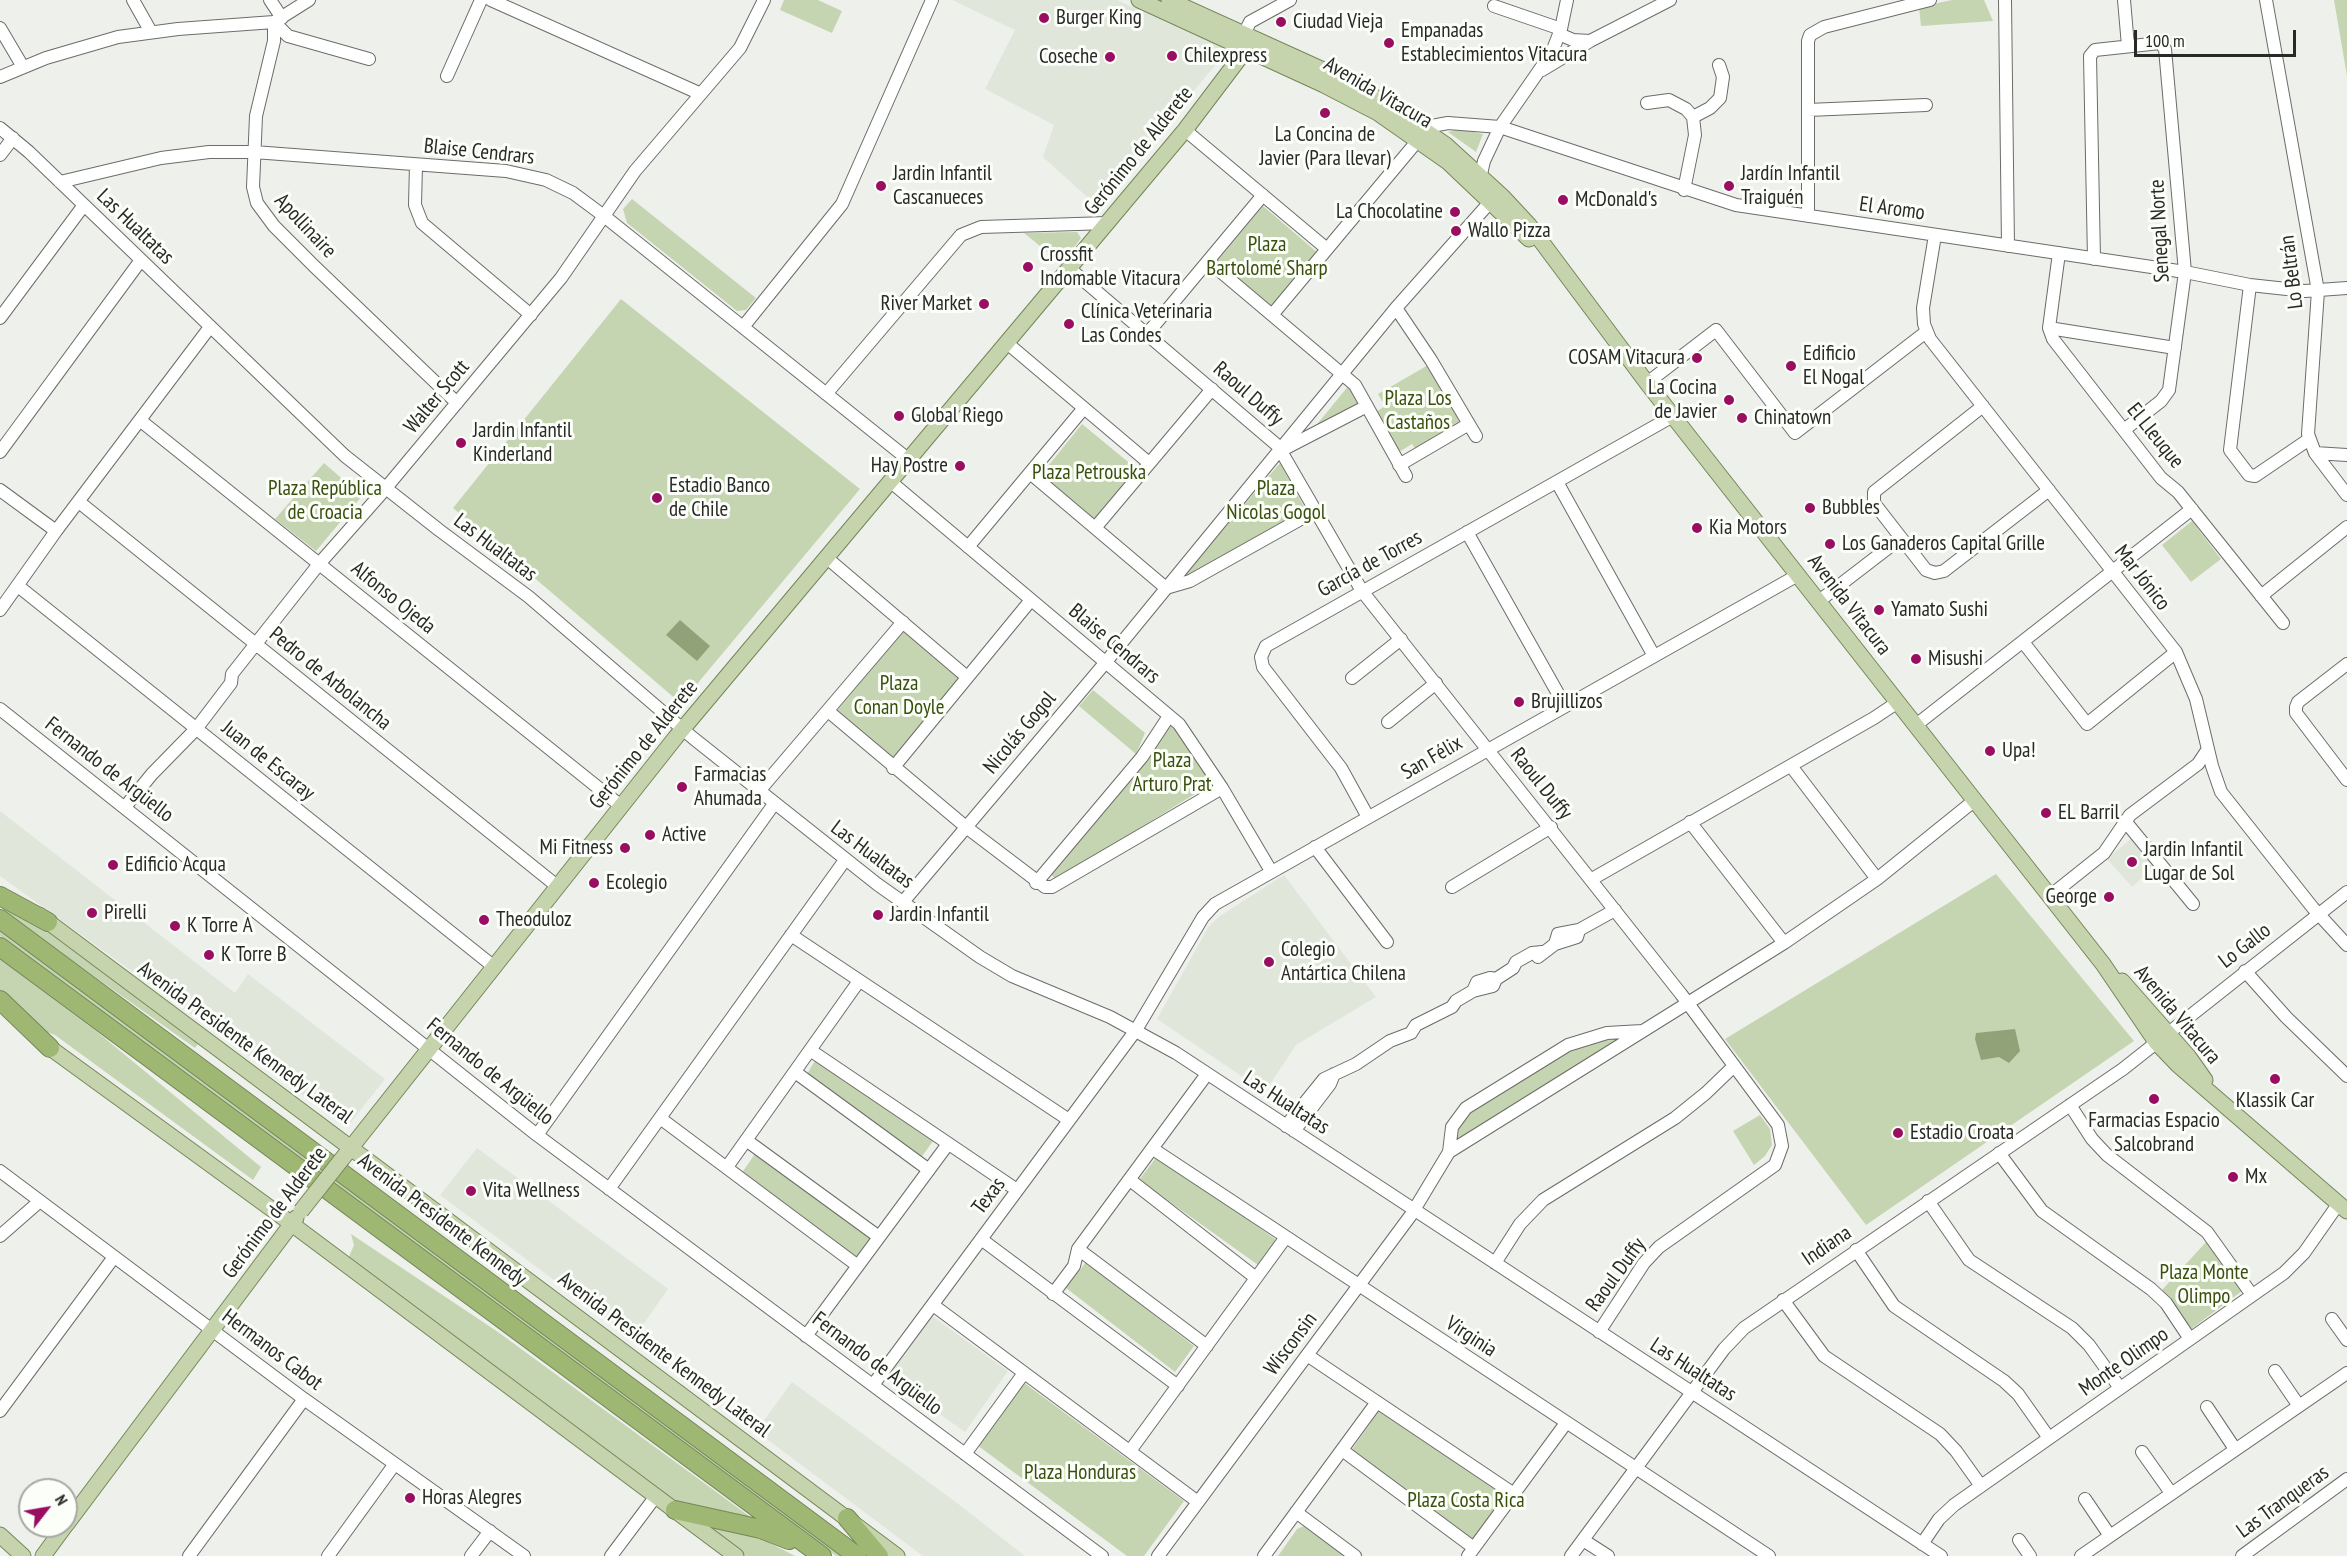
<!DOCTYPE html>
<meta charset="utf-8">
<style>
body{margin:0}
#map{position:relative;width:2347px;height:1556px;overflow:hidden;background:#eef0ec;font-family:"PT Sans Narrow",sans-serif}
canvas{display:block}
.north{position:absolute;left:18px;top:1478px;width:60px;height:60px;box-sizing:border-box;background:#fcfef9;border:2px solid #a8a9a5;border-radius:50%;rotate:59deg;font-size:16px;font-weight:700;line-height:24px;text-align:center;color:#292a28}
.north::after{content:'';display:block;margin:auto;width:21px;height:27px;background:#990e61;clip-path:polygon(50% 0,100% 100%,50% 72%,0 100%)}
.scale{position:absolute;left:2134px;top:30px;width:162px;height:27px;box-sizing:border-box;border:3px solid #292a28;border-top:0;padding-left:8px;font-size:18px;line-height:21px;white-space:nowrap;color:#292a28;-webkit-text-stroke:4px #fcfef9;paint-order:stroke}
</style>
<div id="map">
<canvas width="2347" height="1556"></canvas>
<div class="north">N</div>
<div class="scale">100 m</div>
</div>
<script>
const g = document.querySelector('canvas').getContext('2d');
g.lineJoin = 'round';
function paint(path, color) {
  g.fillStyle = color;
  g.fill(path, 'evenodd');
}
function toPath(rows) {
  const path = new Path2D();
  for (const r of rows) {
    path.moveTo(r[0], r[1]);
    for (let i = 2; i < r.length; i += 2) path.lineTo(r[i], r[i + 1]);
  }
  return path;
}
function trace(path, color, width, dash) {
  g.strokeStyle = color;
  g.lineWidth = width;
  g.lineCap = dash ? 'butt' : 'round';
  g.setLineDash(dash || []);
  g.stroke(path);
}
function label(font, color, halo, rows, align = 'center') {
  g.font = font + ' "PT Sans Narrow",sans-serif';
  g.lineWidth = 6;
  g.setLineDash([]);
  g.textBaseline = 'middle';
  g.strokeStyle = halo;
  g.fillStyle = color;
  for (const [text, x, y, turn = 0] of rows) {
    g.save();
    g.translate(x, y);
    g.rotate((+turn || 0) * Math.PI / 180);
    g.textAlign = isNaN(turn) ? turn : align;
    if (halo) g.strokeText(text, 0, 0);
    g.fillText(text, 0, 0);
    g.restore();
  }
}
paint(toPath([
 [952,0,1117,0,1228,50,1097,206,1043,157,1054,125,985,89,1015,30],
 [0,811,235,993,248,974,385,1079,347,1127,0,876],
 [2133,837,2157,864,2132,887,2107,859],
 [1284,875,1376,997,1296,1045,1265,1092,1157,1019,1209,926,1220,916],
 [477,1148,668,1289,633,1339,440,1195],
 [932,1316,1008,1371,965,1432,888,1377],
 [792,1382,957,1503,1025,1556,923,1556,756,1431]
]), '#e1e6db');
paint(toPath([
 [784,0,818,0,842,11,832,33,780,10],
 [1952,0,1984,0,1993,21,1921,26,1919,7],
 [2334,0,2347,0,2347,76],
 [1460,129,1483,134,1476,152,1448,132],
 [632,199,756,298,746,310,737,311,627,223,623,209],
 [1263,206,1318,253,1272,308,1217,261],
 [1077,232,1081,238,1062,264,1024,233],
 [621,299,860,489,687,696,678,701,453,508],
 [1430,364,1464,424,1417,451,1412,444,1399,452,1376,412,1385,406,1378,394],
 [1350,384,1360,402,1314,428],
 [1082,424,1138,470,1096,522,1040,476],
 [324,463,362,496,316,551,275,519],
 [1280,463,1306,510,1178,582],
 [2192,521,2221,559,2191,582,2162,545],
 [904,630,962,679,893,762,835,713],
 [1093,690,1145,733,1136,754,1079,706],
 [1169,719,1214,782,1056,880,1050,873],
 [1996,874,2134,1041,1866,1225,1725,1039],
 [0,901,35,922,198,1044,195,1048,74,962,0,907],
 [0,930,844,1556,836,1556,71,989,0,936],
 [0,959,96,1031,261,1167,253,1180,55,1035,42,1030,0,992],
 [1604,1039,1623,1039,1454,1141,1460,1122,1469,1113,1569,1050],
 [817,1057,936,1137,920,1159,806,1076],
 [1760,1115,1770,1129,1772,1145,1765,1156,1754,1165,1733,1131],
 [757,1151,872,1236,854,1259,741,1174],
 [1158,1155,1279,1242,1261,1267,1139,1180],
 [351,1234,498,1332,760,1524,675,1503,348,1259,354,1245],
 [2207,1241,2242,1291,2191,1329,2162,1290],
 [1086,1262,1194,1346,1175,1372,1066,1288],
 [1023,1382,1184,1501,1144,1556,1127,1556,977,1445],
 [1382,1407,1508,1495,1472,1543,1350,1452],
 [700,1522,764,1540,795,1556,746,1556],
 [1304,1526,1308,1527,1350,1556,1278,1556,1297,1529]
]), '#c6d5b1');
paint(toPath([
 [680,620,710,646,697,661,666,635],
 [2015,1029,2020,1051,2009,1063,1999,1057,1981,1060,1975,1039,1976,1033]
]), '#91a278');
const minor = toPath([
 [133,0,151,32],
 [270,0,282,18],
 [491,0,701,94],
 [2005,0,2008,246],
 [2124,0,2128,46],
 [2266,0,2318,291,2308,434,2315,453,2347,495],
 [1494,6,1561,29],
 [274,22,274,41,256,116,253,187,257,203,274,226,314,266,457,403],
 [274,22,288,36,369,59],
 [0,28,23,67],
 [1244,34,1250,22,1290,0],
 [1559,34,1573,40,1590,41],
 [1542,70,1590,41,1670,0],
 [447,76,481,0],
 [0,77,46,58,118,37,178,29,274,22,309,0],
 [1647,103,1669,100,1686,109,1693,117,1695,135,1684,190],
 [1808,110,1926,105],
 [1693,117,1710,108,1720,98,1723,77,1719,65],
 [0,128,29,152,345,456,439,530,529,597,693,738,877,884,980,957,1012,976,1110,1017,1176,1053,1941,1556],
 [1415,129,1448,123,1500,127,1736,205,2185,272,2250,285,2305,291,2347,288],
 [1185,130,1327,249],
 [0,155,13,138],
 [416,165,415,205,422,223,531,315],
 [60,182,161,158,209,152,254,152,506,171,546,180,573,193,604,216,909,460],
 [1479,183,1484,161,1500,127,1552,52,1561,29,1567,0],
 [1808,216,1808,41,1810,35,1824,27,1930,0],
 [1935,235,1923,308,1924,324,1930,339,2176,652,2196,699,2212,766,2221,792,2313,908,2347,945],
 [2059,253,2049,328,2053,339,2161,478,2178,492,2283,623],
 [2094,259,2090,56,2095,50,2160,43,2165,49,2185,272,2169,390,2161,401,2124,430],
 [1208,261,1355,385,1406,476],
 [1069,268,1278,446,1362,591,1681,994,1778,1125,1782,1146,1775,1165,1659,1247,1644,1263,1599,1332],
 [2250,285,2230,450,2249,475,2255,476,2308,440],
 [1396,308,1431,360,1476,436],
 [1272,315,1419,139],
 [0,318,84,205],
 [743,327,842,204,932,0],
 [2049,328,2175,348],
 [1147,334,1263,195],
 [1007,343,1149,463],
 [1647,383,1716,330,1795,433,1926,332],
 [826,394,961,235,981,227,1108,223],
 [1983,406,1874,492,1874,503,1926,570,1935,573,1944,571,2049,490],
 [141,421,621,806],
 [1284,449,1367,406],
 [0,452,141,260],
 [2315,453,2347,455],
 [1399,465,1469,424],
 [1030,473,1166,588,1190,581,1315,511],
 [891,482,1179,724,1222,788,1271,871],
 [1557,482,1654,656],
 [0,490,56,531],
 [79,502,557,886],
 [1095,528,1212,389],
 [1467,532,1565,706],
 [968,547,1084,408],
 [827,558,967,677],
 [18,586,493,966],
 [2261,596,2347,527],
 [1819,601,1901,538],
 [0,610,56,531,210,327],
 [2023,642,2087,724,2176,652],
 [2347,664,2298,702,2296,707,2296,713,2347,780],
 [1352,678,1401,639],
 [0,709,537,1135,1102,1556],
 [828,711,966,827,1045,887,1052,887,1222,788],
 [1388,722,1436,683],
 [1916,725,2192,509],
 [1791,766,1877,879],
 [893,768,1031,600],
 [759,791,903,622],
 [125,807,152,774,196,729,231,683,232,674,319,564,380,495,561,278,635,171,740,48,764,0],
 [1368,817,1341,768,1263,667,1261,657,1266,646,1673,416],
 [2125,821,2193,904],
 [1690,822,1784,943],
 [1315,847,1387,942],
 [1592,879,1874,718,1898,702],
 [1036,883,1142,757,1169,716],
 [1452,887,1551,827],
 [2050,896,2104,853,2130,815,2198,764,2208,749],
 [903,902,1105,663,1396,308,1491,201],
 [791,935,1069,1120],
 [1555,944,1558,934,1579,930,1615,910],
 [1538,957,1555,944,1577,937,1579,930],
 [2245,971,2286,1017,2347,1076],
 [1473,991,1477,982,1490,978,1496,979],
 [810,1050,1017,1190],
 [795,1072,929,1170],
 [2070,1105,2092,1139,2107,1155,2207,1232,2252,1295],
 [660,1118,858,1266],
 [1286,1126,1324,1079,1356,1064,1390,1041,1411,1033,1416,1025,1452,1007,1456,1001,1473,991,1493,986,1496,979,1513,968,1516,962,1532,953,1542,952],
 [1294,1131,1330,1084,1334,1074],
 [537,1135,774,804],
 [746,1140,879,1237],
 [1153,1149,1769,1556],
 [1449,1152,1452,1127,1466,1108,1568,1045,1607,1033,1642,1031],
 [1999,1153,2042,1211,2151,1289,2166,1303,2190,1339],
 [727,1167,859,981],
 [0,1171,304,1399,524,1556],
 [1130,1180,1256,1278],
 [609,1189,845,860],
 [1928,1201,1969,1260,2072,1328,2089,1345,2120,1388],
 [0,1236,40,1201],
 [981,1239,1178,1386],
 [1078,1249,1207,1346],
 [1856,1250,1894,1306,2004,1381,2018,1394,2049,1438],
 [1495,1263,1520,1224,1543,1200,1675,1118,1706,1093,1733,1067],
 [1053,1294,1074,1266,1078,1249,1207,1074],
 [1783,1300,1824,1356,1940,1434,1956,1451,1981,1486],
 [933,1305,1198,1502],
 [2332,1319,2347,1340],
 [806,1336,948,1144],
 [1307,1355,1514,1494],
 [2275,1371,2299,1406],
 [873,1385,1136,1030,1203,917,1215,904,1798,575],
 [2207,1407,2235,1449],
 [0,1411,114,1257],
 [1342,1450,1474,1548],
 [1130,1451,1286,1237],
 [2142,1452,2171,1493],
 [965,1454,1024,1373],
 [2085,1499,2110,1536],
 [1296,1512,1355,1556],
 [1583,1540,1608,1556],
 [2019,1540,2030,1556],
 [1922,1544,1939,1519,1954,1505,2284,1273,2304,1253,2339,1203],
 [189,1556,304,1399],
 [328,1556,394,1465],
 [471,1556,490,1531],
 [611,1556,656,1496],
 [1158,1556,1411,1215,1449,1152,1784,943,1877,879,1975,800],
 [1264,1556,1377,1402],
 [1468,1556,1566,1423],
 [1571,1556,1724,1349,1744,1328,2123,1069,2347,892],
 [2081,1556,2347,1373],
 [2242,1556,2347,1479]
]);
const major = toPath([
 [1139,0,1324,85,1378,113,1448,162,1529,239],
 [1169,0,1330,73,1382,101,1446,145,1503,197,1529,225,1647,383,2103,964,2156,1042,2178,1065,2347,1211],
 [39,915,897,1556],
 [2122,981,2188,1056,2205,1080],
 [42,1042,277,1213,736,1556],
 [342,1159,676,737,1185,130,1254,39],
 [66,1525,296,1218],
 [0,1535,23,1556],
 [43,1556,65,1526]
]);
const highway = toPath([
 [0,896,48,922],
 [0,919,857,1556],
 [0,947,822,1556],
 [0,1000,50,1048],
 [675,1510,761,1529,789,1540],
 [847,1518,879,1556]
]);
trace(minor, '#6c6d69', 14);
trace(major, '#758659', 17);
trace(highway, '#758659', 20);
trace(minor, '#fff', 12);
trace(major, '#c5d4ac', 15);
trace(highway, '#9eb874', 18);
const majorBridge = toPath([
 [301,1211,342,1159]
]);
trace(majorBridge, '#758659', 17, []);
trace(majorBridge, '#c5d4ac', 15);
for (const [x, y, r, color] of [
 [1044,18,6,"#990e61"],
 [1281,22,6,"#990e61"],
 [1389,43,6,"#990e61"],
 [1172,56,6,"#990e61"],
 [1110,57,6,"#990e61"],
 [1325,113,6,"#990e61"],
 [881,186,6,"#990e61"],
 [1729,186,6,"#990e61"],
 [1563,200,6,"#990e61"],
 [1455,212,6,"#990e61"],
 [1456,231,6,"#990e61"],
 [1028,267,6,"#990e61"],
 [984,304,6,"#990e61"],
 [1069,324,6,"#990e61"],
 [1697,358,6,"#990e61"],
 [1791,366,6,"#990e61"],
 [1729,400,6,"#990e61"],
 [899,416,6,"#990e61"],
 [1742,418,6,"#990e61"],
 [461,443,6,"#990e61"],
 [960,466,6,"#990e61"],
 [657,498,6,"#990e61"],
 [1810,508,6,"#990e61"],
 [1697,528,6,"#990e61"],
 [1830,544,6,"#990e61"],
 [1879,610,6,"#990e61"],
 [1916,659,6,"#990e61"],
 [1519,702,6,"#990e61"],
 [1990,751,6,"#990e61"],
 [682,787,6,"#990e61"],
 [2046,813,6,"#990e61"],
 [650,835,6,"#990e61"],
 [625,848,6,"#990e61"],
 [2132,862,6,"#990e61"],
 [113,865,6,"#990e61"],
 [594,883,6,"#990e61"],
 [2109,897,6,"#990e61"],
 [92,913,6,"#990e61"],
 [878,915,6,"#990e61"],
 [484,920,6,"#990e61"],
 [175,926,6,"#990e61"],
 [209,955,6,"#990e61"],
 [1269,962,6,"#990e61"],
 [2275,1079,6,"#990e61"],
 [2154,1099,6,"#990e61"],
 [1898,1133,6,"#990e61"],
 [2233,1177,6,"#990e61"],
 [471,1191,6,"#990e61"],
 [410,1498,6,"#990e61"]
]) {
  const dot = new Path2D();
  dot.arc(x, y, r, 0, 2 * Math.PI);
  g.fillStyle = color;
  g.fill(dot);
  trace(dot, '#fcfef9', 2);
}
label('21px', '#292a28', '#fcfef9', [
 ["Burger King",1056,18],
 ["Ciudad Vieja",1293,22],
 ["Empanadas",1401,31],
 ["Establecimientos Vitacura",1401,55],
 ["Chilexpress",1184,56],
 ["Coseche",1098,57,"right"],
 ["La Concina de",1325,135,"center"],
 ["Javier (Para llevar)",1325,159,"center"],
 ["Jardin Infantil",893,174],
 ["Cascanueces",893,198],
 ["Jardín Infantil",1741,174],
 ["Traiguén",1741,198],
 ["McDonald's",1575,200],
 ["La Chocolatine",1443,212,"right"],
 ["Wallo Pizza",1468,231],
 ["Crossfit",1040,255],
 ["Indomable Vitacura",1040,279],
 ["River Market",972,304,"right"],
 ["Clínica Veterinaria",1081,312],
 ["Las Condes",1081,336],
 ["Edificio",1803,354],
 ["El Nogal",1803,378],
 ["COSAM Vitacura",1685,358,"right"],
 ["La Cocina",1717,388,"right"],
 ["de Javier",1717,412,"right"],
 ["Global Riego",911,416],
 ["Chinatown",1754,418],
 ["Jardin Infantil",473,431],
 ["Kinderland",473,455],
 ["Hay Postre",948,466,"right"],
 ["Estadio Banco",669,486],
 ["de Chile",669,510],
 ["Bubbles",1822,508],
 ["Kia Motors",1709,528],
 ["Los Ganaderos Capital Grille",1842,544],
 ["Yamato Sushi",1891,610],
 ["Misushi",1928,659],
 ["Brujillizos",1531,702],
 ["Upa!",2002,751],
 ["Farmacias",694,775],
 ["Ahumada",694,799],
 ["EL Barril",2058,813],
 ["Active",662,835],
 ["Mi Fitness",613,848,"right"],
 ["Jardin Infantil",2144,850],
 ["Lugar de Sol",2144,874],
 ["Edificio Acqua",125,865],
 ["Ecolegio",606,883],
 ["George",2097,897,"right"],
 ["Pirelli",104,913],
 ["Jardin Infantil",890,915],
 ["Theoduloz",496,920],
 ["K Torre A",187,926],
 ["Colegio",1281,950],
 ["Antártica Chilena",1281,974],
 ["K Torre B",221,955],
 ["Klassik Car",2275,1101,"center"],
 ["Farmacias Espacio",2154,1121,"center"],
 ["Salcobrand",2154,1145,"center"],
 ["Estadio Croata",1910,1133],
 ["Mx",2245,1177],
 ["Vita Wellness",483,1191],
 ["Horas Alegres",422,1498]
], 'left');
label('21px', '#292a28', '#fcfef9', [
 ["Avenida Vitacura",1378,93,30],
 ["Gerónimo de Alderete",1139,151,-51],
 ["Blaise Cendrars",479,152,6],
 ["El Aromo",1892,209,8],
 ["Apollinaire",305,226,47],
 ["Las Hualtatas",135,227,44],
 ["Senegal Norte",2160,231,-93],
 ["Lo Beltrán",2292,272,-97],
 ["Raoul Duffy",1248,394,41],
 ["Walter Scott",437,397,-50],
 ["El Lleuque",2155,436,51],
 ["Las Hualtatas",495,548,37],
 ["García de Torres",1370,564,-29],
 ["Mar Jónico",2142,578,52],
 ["Alfonso Ojeda",393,598,39],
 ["Avenida Vitacura",1849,605,52],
 ["Blaise Cendrars",1114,644,40],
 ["Pedro de Arbolancha",330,679,39],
 ["Nicolás Gogol",1020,733,-50],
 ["Gerónimo de Alderete",644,745,-51],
 ["San Félix",1432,758,-30],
 ["Juan de Escaray",268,761,39],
 ["Fernando de Argüello",109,770,38],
 ["Raoul Duffy",1541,784,51],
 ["Las Hualtatas",872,855,37],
 ["Lo Gallo",2245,946,-38],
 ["Avenida Vitacura",2177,1015,50],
 ["Avenida Presidente Kennedy Lateral",245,1043,36],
 ["Fernando de Argüello",490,1072,39],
 ["Las Hualtatas",1286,1103,33],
 ["Texas",989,1196,-53],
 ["Gerónimo de Alderete",275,1213,-53],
 ["Avenida Presidente Kennedy",442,1220,37],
 ["Indiana",1827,1246,-34],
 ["Raoul Duffy",1616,1275,-54],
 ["Virginia",1471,1337,33],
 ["Wisconsin",1291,1344,-53],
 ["Hermanos Cabot",272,1350,37],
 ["Avenida Presidente Kennedy Lateral",664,1355,37],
 ["Monte Olimpo",2124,1362,-35],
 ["Fernando de Argüello",877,1364,37],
 ["Las Hualtatas",1693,1370,33],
 ["Las Tranqueras",2283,1502,-36]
]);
label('21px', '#3a4f0d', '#fcfef9', [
 ["Plaza",1267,245],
 ["Bartolomé Sharp",1267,269],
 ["Plaza Los",1418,399],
 ["Castaños",1418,423],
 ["Plaza Petrouska",1089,473],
 ["Plaza República",325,489],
 ["de Croacia",325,513],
 ["Plaza",1276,489],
 ["Nicolas Gogol",1276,513],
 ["Plaza",899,684],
 ["Conan Doyle",899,708],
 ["Plaza",1172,761],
 ["Arturo Prat",1172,785],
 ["Plaza Monte",2204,1273],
 ["Olimpo",2204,1297],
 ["Plaza Honduras",1080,1473],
 ["Plaza Costa Rica",1466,1501]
]);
</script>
